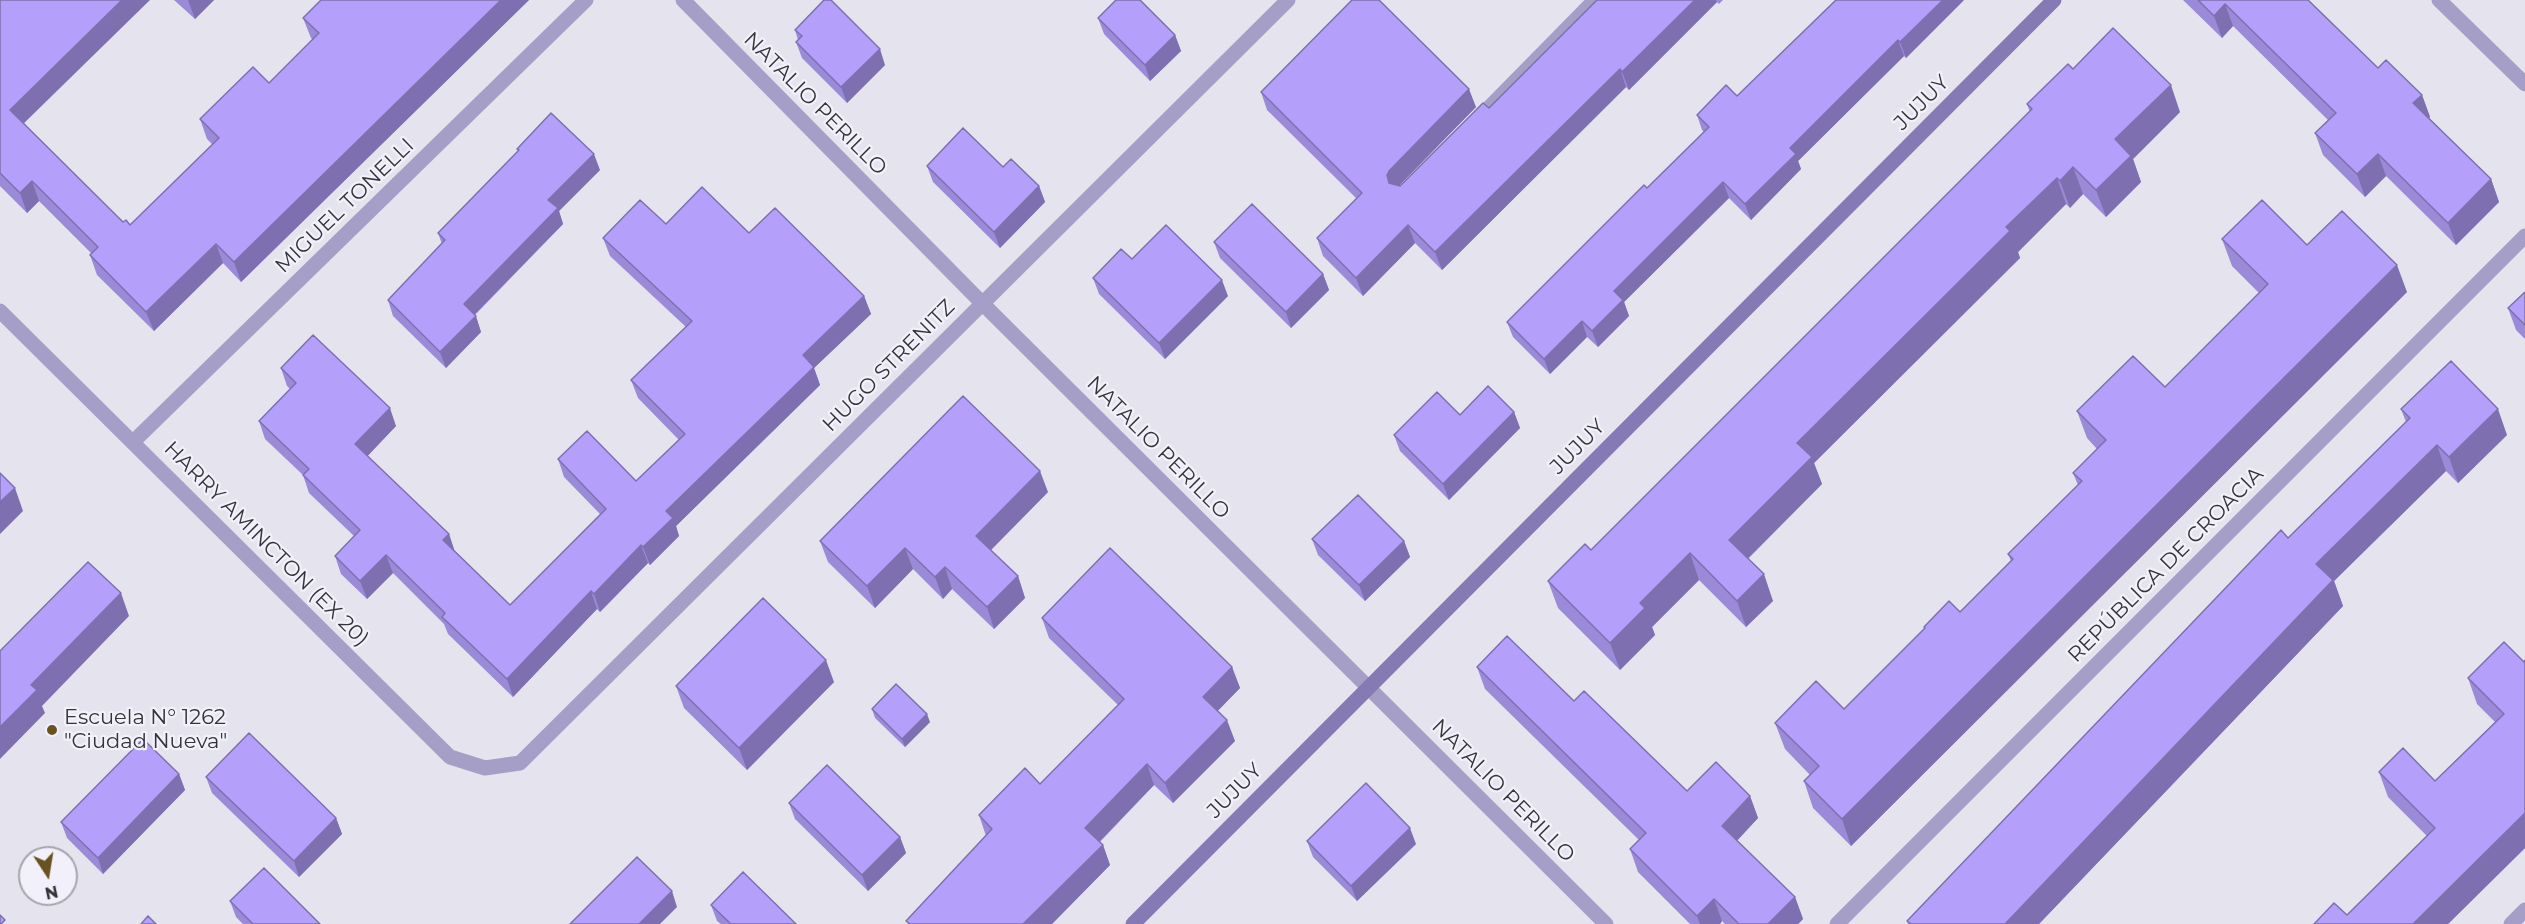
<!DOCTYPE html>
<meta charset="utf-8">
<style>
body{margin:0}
#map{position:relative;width:2525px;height:924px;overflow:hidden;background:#e5e4ee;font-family:Montserrat,sans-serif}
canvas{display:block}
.north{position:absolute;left:18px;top:846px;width:60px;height:60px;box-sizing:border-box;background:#f2f1fb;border:2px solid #a6a5ad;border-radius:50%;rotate:168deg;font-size:16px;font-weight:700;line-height:24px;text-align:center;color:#353438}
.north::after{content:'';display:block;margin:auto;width:21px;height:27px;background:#695222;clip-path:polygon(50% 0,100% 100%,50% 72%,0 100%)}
</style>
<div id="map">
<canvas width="2525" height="924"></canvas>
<div class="north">N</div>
</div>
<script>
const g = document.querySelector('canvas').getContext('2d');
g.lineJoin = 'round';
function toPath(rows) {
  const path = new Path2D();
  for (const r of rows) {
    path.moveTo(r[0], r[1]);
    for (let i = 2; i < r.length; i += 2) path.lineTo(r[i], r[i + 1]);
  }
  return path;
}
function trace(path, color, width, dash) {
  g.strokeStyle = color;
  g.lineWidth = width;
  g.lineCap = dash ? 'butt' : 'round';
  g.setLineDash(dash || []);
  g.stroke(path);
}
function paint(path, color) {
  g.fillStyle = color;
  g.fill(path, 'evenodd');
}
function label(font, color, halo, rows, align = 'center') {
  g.font = font + ' Montserrat,sans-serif';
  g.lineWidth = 4.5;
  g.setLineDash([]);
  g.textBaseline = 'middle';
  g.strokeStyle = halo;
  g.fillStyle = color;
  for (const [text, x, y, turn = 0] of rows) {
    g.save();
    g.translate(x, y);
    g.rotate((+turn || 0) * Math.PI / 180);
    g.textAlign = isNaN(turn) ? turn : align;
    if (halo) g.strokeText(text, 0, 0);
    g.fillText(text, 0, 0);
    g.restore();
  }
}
trace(toPath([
 [1475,122,1595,0]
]), '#a59ec6', 15);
trace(toPath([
 [683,0,982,303,1606,924],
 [2439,0,2525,84],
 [0,311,450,757,485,768,520,763,1288,0],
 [133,442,586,0],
 [1837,924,2525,236],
 [2511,924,2525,910]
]), '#a59ec6', 15);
trace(toPath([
 [1133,924,2054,0]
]), '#867ab5', 15);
paint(toPath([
 [0,0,23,124,123,222,130,225,213,145,207,139,200,119,269,83,313,40,311,38,303,18,529,0,241,282,223,263,154,331,97,275,90,255,91,253,39,201,27,213,0,186],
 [174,0,214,0,195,19],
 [1597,0,1723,0,1719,4,1717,2,1629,90,1626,87,1442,270,1415,243,1363,296,1323,256,1317,238,1357,199,1267,110,1261,92,1476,107,1398,186,1400,186,1489,108],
 [1964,0,1906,58,1904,56,1798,161,1801,169,1751,220,1729,198,1624,302,1629,316,1598,347,1587,337,1550,374,1513,337,1507,322,1647,188,1704,132,1702,130,1697,115],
 [2183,0,2308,0,2378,68,2422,95,2430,117,2429,118,2491,179,2499,202,2456,245,2386,176,2365,197,2323,155,2315,133,2328,120,2233,26,2222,38],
 [1098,18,1175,35,1181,51,1150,81,1104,34],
 [795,30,885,65,847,103,802,58,796,42,798,40],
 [2073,69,2180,112,2133,159,2141,182,2106,217,2083,194,2070,208,2066,204,2018,252,2020,258,1814,463,1822,484,1748,559,1773,601,1746,627,1699,580,1652,627,1655,635,1620,670,1558,608,1548,581,1591,550,2030,112,2027,104],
 [517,149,600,170,559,211,563,224,475,315,481,332,446,368,393,316,388,300,442,244,438,233,518,151],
 [927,166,1003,167,1039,186,1045,202,1000,248,933,182],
 [666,224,749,233,864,296,871,314,814,368,820,385,676,526,679,536,650,565,648,563,600,612,597,609,513,697,448,634,444,624,393,573,367,599,341,574,335,556,354,536,309,493,303,475,265,439,259,421,290,389,287,386,281,368,396,426,367,456,449,534,454,550,510,605,600,514,564,477,558,459,636,481,679,440,638,398,631,380,686,327,610,256,603,238],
 [2222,239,2307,245,2407,292,1851,846,1813,808,1804,781,1810,775,1785,749,1775,723,1844,709,1924,629,1924,627,1960,612,2011,561,2008,554,2078,485,2073,473,2097,449,2087,438,2077,411,2165,387,2259,293,2232,266],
 [1214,242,1323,274,1329,290,1291,328,1220,258],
 [1132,259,1228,296,1165,359,1099,294,1093,278],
 [2525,292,2525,339,2516,330,2508,308],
 [2401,409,2507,435,2458,483,2446,471,2334,581,2343,606,2039,924,1908,924,1907,921,2288,538,2406,422],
 [1514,412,1520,428,1449,500,1400,451,1394,435,1460,415],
 [1048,492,991,550,1018,576,1025,598,994,629,952,589,943,599,913,569,875,608,828,562,820,541],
 [1312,539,1404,541,1410,557,1365,601,1318,555],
 [1042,618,1232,667,1240,688,1217,711,1235,741,1173,803,1154,785,1100,842,1103,845,1110,865,1052,924,908,924,906,921,986,836,979,815,1040,784,1118,705,1049,638],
 [2504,642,2525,848,2448,924,2314,924,2347,915,2427,836,2388,797,2379,772,2435,781,2495,722,2477,704,2468,678],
 [1477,667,1574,701,1687,791,1750,796,1758,818,1737,841,1795,897,1803,919,1798,924,1725,924,1722,921,1720,924,1690,924,1638,872,1630,849,1639,840,1485,689],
 [834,682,747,770,684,708,676,686],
 [872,709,930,722,905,747,875,718],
 [179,774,185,790,103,874,67,838,61,822],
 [206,777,336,818,342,834,299,877,212,793],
 [789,803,900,837,906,853,868,891,795,819],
 [1307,841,1416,844,1357,901,1313,857],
 [230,901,320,924,243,924,236,917],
 [711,905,796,924,721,924,717,921]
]), '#9b8ad8');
paint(toPath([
 [122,0,150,0,17,130,10,110],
 [188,0,214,0,195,19],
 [501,0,529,0,241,282,234,262],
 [1695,0,1716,0,1717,2,1629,90,1622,72],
 [1943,0,1964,0,1906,58,1900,42],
 [2225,4,2233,26,2222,38,2214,16],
 [1175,35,1181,51,1150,81,1145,65],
 [1898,40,1904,56,1798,161,1801,169,1751,220,1745,204,1790,148],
 [880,49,885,65,847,103,841,87],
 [1620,69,1626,87,1442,270,1435,252],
 [2171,85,2180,112,2133,159,2141,182,2106,217,2096,190,2115,139],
 [1469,89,1476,107,1396,189,1389,183,1387,175,1389,171],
 [2422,95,2430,117,2421,125,2413,103],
 [594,154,600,170,559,211,563,224,469,320,464,304,548,200],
 [2378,154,2386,176,2365,197,2357,174],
 [2073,167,2083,194,2070,208,2060,181],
 [2057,178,2066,204,2018,252,2020,258,1814,463,1822,484,1739,567,1729,540,1797,443,2006,227],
 [2491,179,2499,202,2456,245,2448,223],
 [32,181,39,201,27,213,20,193],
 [1723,182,1729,198,1624,302,1629,316,1598,347,1592,331,1614,291],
 [1039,186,1045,202,1000,248,994,232],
 [1408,225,1415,243,1363,296,1356,278],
 [216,244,223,263,154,331,146,312],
 [2397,265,2407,292,1851,846,1842,819],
 [1323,274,1329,290,1291,328,1286,312],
 [1222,280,1228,296,1165,359,1159,343],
 [864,296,871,314,814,368,820,385,676,526,679,536,650,565,643,547,666,511,803,355],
 [476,316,481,332,446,368,440,352],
 [1582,321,1587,337,1550,374,1544,359],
 [390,408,396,426,362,462,355,444],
 [2498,409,2507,435,2458,483,2449,457],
 [1514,412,1520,428,1449,500,1443,484],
 [2437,445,2446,471,2334,581,2343,606,2039,924,2005,924,2316,564],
 [1040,471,1048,492,984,557,976,536],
 [15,488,23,511,0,534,0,502],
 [449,534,455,552,443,540],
 [1404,541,1410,557,1365,601,1359,585],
 [641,545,648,563,600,612,594,594],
 [905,548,913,569,875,608,867,586],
 [1690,553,1699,580,1652,627,1655,635,1620,670,1610,643,1640,603],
 [386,555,393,573,367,599,360,581],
 [945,567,952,589,943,599,935,577],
 [1764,574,1773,601,1746,627,1737,601],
 [1018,576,1025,598,994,629,987,607],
 [591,591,597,609,513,697,507,679],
 [121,593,129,616,42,706,45,713,0,759,0,727,31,685],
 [826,660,834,682,747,770,739,748],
 [1232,667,1240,688,1211,718,1203,697],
 [927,714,930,722,905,747,902,739],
 [1227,720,1235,741,1173,803,1165,783],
 [1147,764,1154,785,1093,848,1085,828],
 [179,774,185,790,103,874,98,858],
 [1750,796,1758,818,1730,848,1722,826],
 [2525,813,2525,848,2448,924,2413,924],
 [336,818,342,834,299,877,294,861],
 [1410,828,1416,844,1357,901,1351,886],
 [900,837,906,853,868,891,862,875],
 [1103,845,1110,865,1052,924,1023,924],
 [672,891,677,907,660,924,639,924],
 [1795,897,1803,919,1798,924,1768,924],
 [1714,899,1722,921,1720,924,1700,924,1697,916]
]), '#7e70b0');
const building = toPath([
 [0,0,122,0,10,110,123,222,126,220,130,225,219,138,200,119,253,67,269,83,319,33,303,18,321,0,501,0,234,262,216,244,146,312,90,255,98,247,32,181,20,193,0,173,0,0],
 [824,0,831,0,880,49,841,87,796,42,802,36,795,30,824,0],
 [1116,0,1140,0,1175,35,1145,65,1098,18,1116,0],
 [1352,0,1379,0,1469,89,1389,171,1387,175,1389,183,1400,186,1483,103,1489,108,1597,0,1695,0,1622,72,1620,69,1435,252,1408,225,1356,278,1317,238,1362,193,1261,92,1352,0],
 [1836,0,1943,0,1900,42,1898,40,1790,148,1796,154,1745,204,1723,182,1614,291,1623,300,1592,331,1582,321,1544,359,1507,322,1644,185,1647,188,1709,127,1697,115,1726,85,1737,96,1836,0],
 [2198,0,2308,0,2378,68,2386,60,2422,95,2413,103,2491,179,2448,223,2378,154,2357,174,2315,133,2336,113,2225,4,2214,16,2198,0],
 [2113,28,2171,85,2115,139,2131,156,2096,190,2073,167,2060,181,2057,178,2006,227,2010,231,1797,443,1812,457,1729,540,1764,574,1737,601,1690,553,1640,603,1645,608,1610,643,1548,581,1585,544,1591,550,2032,109,2027,104,2068,64,2073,69,2113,28],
 [551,113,594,154,548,200,558,208,464,304,476,316,440,352,388,300,445,240,438,233,519,150,517,149,551,113],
 [963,128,1003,167,1011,159,1039,186,994,232,927,166,963,128],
 [702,187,749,233,775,208,864,296,803,355,814,367,666,511,673,518,643,547,641,545,594,594,591,591,507,679,442,617,445,613,386,555,360,581,335,556,360,530,303,475,309,469,259,421,296,383,281,368,313,335,390,408,355,444,449,534,443,540,510,605,606,509,558,459,587,431,636,481,685,434,631,380,692,321,603,238,640,200,666,224,702,187],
 [2262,200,2307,245,2342,211,2397,265,1842,819,1804,781,1819,766,1775,723,1816,681,1844,709,1925,628,1924,627,1949,601,1960,612,2013,559,2008,554,2082,481,2073,473,2106,440,2077,411,2133,356,2165,387,2268,284,2222,239,2262,200],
 [1252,204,1323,274,1286,312,1214,242,1252,204],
 [1166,225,1222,280,1159,343,1093,278,1121,249,1132,259,1166,225],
 [2525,292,2525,325,2508,308,2525,292],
 [2451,361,2498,409,2449,457,2437,445,2316,564,2333,580,2005,924,1909,924,1910,923,1907,921,2281,530,2288,538,2410,418,2401,409,2451,361],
 [1488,386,1514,412,1443,484,1394,435,1437,392,1460,415,1488,386],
 [963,396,1040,471,976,536,1018,576,987,607,945,567,935,577,905,548,867,586,820,541,963,396],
 [0,473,15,488,0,502,0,473],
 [1358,495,1404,541,1359,585,1312,539,1358,495],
 [1110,548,1232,667,1203,697,1227,720,1165,783,1147,764,1085,828,1103,845,1023,924,910,924,906,921,992,829,979,815,1025,768,1040,784,1124,699,1042,618,1110,548],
 [88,562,121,593,31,685,37,690,0,727,0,651,88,562],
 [763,598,826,660,739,748,676,686,763,598],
 [1507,636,1574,701,1584,691,1687,791,1716,762,1750,796,1722,826,1795,897,1768,924,1739,924,1714,899,1697,916,1630,849,1646,833,1477,667,1507,636],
 [2504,642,2524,662,2525,660,2525,813,2413,924,2314,924,2334,903,2347,915,2435,828,2379,772,2403,748,2435,781,2504,714,2468,678,2504,642],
 [896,684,927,714,902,739,872,709,896,684],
 [249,733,336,818,294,861,206,777,249,733],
 [143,739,179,774,98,858,61,822,143,739],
 [827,765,900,837,862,875,789,803,827,765],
 [1366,783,1410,828,1351,886,1307,841,1366,783],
 [637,857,672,891,639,924,570,924,637,857],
 [264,868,320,924,253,924,230,901,264,868],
 [743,872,796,924,731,924,711,905,743,872],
 [0,915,5,920,1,924,0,924,0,915],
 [148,916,156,924,141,924,148,916]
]);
paint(building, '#b4a0fb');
trace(building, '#7e70b0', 1.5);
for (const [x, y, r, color] of [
 [52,730,6,"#695222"]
]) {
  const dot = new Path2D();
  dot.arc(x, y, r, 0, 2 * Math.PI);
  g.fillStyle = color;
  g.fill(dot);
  trace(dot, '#f2f1fb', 2);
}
label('21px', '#353438', '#f2f1fb', [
 ["JUJUY",1922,103,-45],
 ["NATALIO PERILLO",815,104,45],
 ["MIGUEL TONELLI",345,206,-44],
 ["HUGO STRENITZ",889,366,-45],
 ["JUJUY",1578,447,-45],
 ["NATALIO PERILLO",1158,448,45],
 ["HARRY AMINCTON (EX 20)",266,544,45],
 ["REPÚBLICA DE CROACIA",2166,565,-45],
 ["JUJUY",1235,791,-45],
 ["NATALIO PERILLO",1503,791,45]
]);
label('21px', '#353438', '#f2f1fb', [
 ["Escuela N° 1262",64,718],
 ["\"Ciudad Nueva\"",64,742]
], 'left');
</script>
